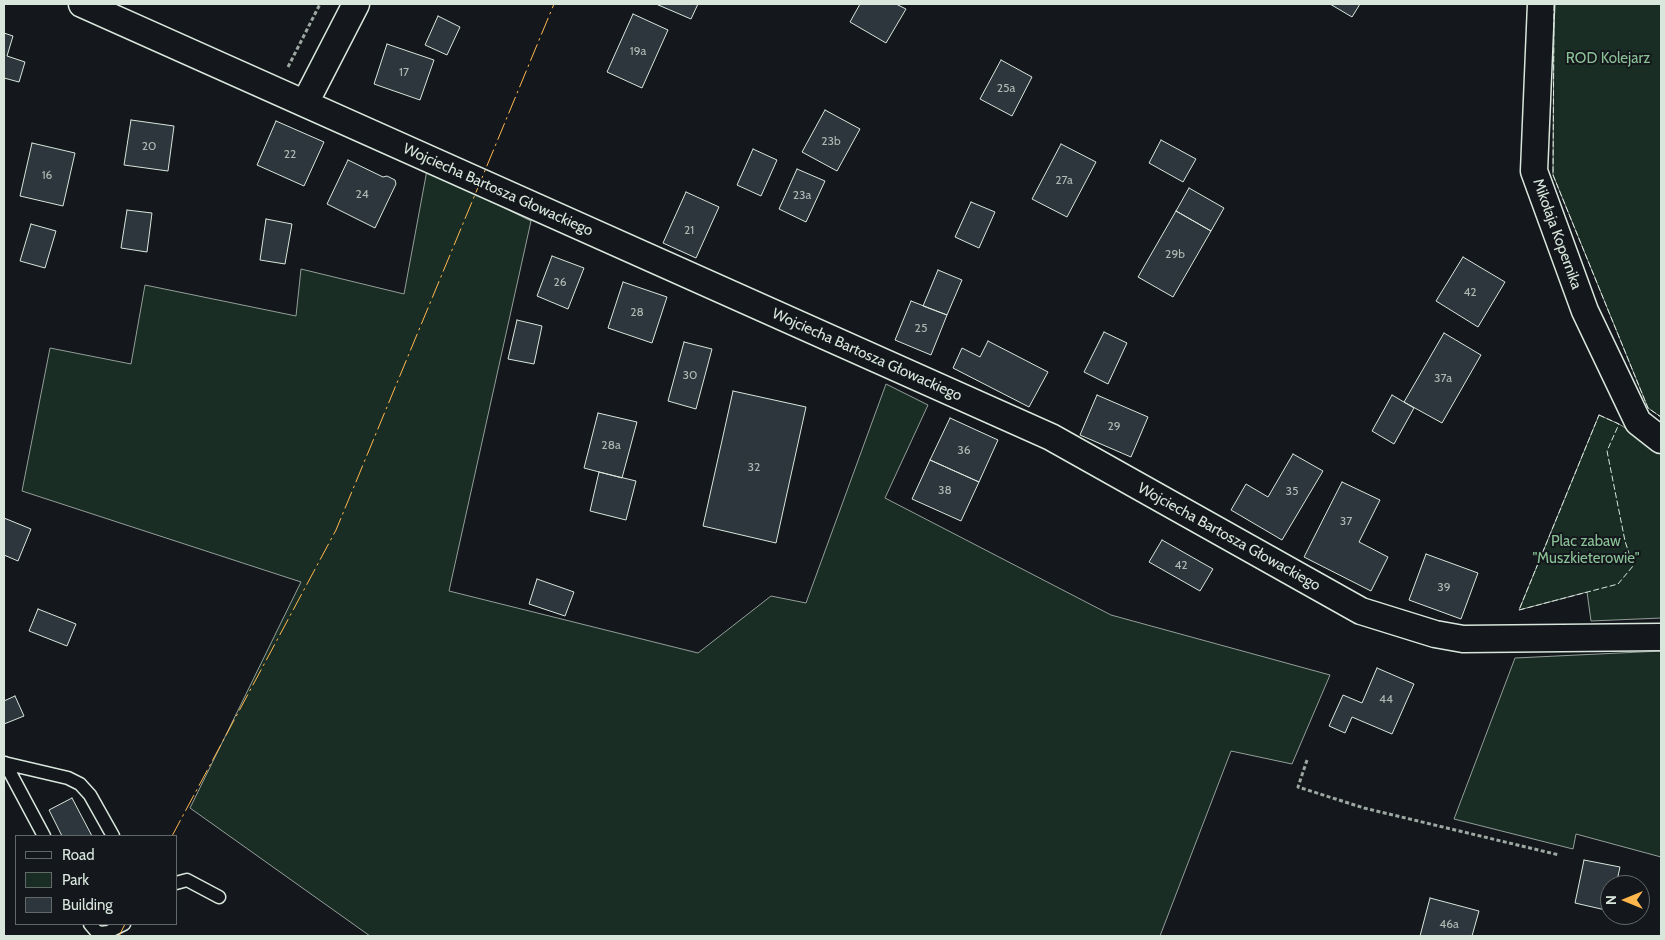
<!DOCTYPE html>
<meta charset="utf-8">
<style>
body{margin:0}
#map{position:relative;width:1665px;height:940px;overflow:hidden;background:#14181c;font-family:Cabin,sans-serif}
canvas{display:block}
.frame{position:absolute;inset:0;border:5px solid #d8e6dc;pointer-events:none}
.legend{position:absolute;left:15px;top:835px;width:162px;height:90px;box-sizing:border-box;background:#14181c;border:1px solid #626a69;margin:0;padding:6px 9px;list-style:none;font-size:15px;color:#d8e6dc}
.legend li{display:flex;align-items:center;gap:10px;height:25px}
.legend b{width:25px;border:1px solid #626a69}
.north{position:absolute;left:1600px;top:875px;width:50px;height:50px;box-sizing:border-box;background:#14181c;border:1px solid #626a69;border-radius:50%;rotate:270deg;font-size:14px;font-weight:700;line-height:20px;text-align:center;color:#d8e6dc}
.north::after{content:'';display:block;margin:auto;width:18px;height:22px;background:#ffb74d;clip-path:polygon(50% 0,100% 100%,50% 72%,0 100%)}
</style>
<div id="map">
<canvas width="1665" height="940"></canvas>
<div class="frame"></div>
<ul class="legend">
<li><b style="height:6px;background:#14181c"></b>Road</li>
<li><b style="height:14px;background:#1a2d24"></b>Park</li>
<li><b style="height:14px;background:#2c363c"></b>Building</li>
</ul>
<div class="north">N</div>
</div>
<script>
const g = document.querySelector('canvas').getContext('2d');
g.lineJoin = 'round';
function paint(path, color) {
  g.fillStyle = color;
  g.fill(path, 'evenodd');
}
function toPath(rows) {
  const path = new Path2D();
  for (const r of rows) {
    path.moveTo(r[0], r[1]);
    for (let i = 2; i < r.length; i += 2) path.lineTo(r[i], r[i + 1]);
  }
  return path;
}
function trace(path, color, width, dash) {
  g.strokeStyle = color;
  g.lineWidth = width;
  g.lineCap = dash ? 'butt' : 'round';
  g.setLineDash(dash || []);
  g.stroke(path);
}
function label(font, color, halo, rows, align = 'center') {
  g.font = font + ' Cabin,sans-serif';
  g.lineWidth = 4;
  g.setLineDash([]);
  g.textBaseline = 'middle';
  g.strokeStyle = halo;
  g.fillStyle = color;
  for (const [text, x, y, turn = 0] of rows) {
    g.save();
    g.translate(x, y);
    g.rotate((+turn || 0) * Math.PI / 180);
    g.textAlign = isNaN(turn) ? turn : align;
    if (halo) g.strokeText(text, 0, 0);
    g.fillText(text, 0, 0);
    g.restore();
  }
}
const green = toPath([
 [1554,4,1661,4,1661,417,1648,408,1553,175,1554,4],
 [427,170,531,221,449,591,698,653,771,596,806,603,886,384,928,405,885,498,1111,615,1330,675,1292,764,1231,751,1160,936,370,936,190,808,301,582,22,491,50,348,131,364,145,285,296,316,301,269,404,294,427,170],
 [1599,415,1619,424,1661,450,1661,618,1591,621,1587,592,1519,610,1599,415],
 [1661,651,1661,857,1576,834,1573,849,1454,819,1515,658,1661,651]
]);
paint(green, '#1a2d24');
trace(green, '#939e99', 1);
const building = toPath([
 [656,4,698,4,691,19,656,4],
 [860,4,896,4,906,9,886,43,850,22,860,4],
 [1330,4,1360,4,1352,17,1330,4],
 [633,14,668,30,642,88,607,72,633,14],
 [438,16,460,27,447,55,425,45,438,16],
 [4,33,13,36,7,56,25,62,19,82,4,78,4,33],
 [387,44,434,60,420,100,374,84,387,44],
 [1001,60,1032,77,1012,116,980,99,1001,60],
 [825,110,860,129,837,171,802,152,825,110],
 [131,120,174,126,168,171,124,165,131,120],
 [276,121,324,142,304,186,257,165,276,121],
 [1161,140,1196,159,1183,182,1149,163,1161,140],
 [32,143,75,153,63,206,20,196,32,143],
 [1061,144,1096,162,1067,217,1032,199,1061,144],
 [753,149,777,160,761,196,737,185,753,149],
 [348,160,383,177,387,176,395,180,396,184,375,228,327,204,348,160],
 [797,169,825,181,806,222,779,209,797,169],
 [1189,188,1224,208,1211,231,1176,211,1189,188],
 [686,192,719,207,696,258,663,243,686,192],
 [971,202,995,212,979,248,955,237,971,202],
 [127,210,152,213,147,252,121,248,127,210],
 [1176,211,1211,231,1173,297,1138,277,1176,211],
 [266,219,292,224,285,264,260,260,266,219],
 [31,224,56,231,45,268,20,261,31,224],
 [552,256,584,268,568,309,537,296,552,256],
 [1463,257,1505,282,1478,327,1436,301,1463,257],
 [938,270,962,280,947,315,923,306,938,270],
 [623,282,667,297,652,343,608,328,623,282],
 [911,301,947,315,931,355,895,340,911,301],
 [517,320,542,326,534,364,508,359,517,320],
 [1104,332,1127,343,1108,384,1084,372,1104,332],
 [1444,333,1481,355,1442,423,1404,402,1444,333],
 [988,341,1048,372,1029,407,953,368,962,348,980,357,988,341],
 [684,342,712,349,696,409,668,401,684,342],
 [733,391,806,407,776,543,703,526,733,391],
 [1097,395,1148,417,1131,457,1080,435,1097,395],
 [1392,395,1414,408,1394,444,1372,431,1392,395],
 [598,413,637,422,622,478,584,468,598,413],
 [950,418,998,440,979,482,930,460,950,418],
 [1293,454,1323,471,1282,540,1231,510,1246,484,1268,497,1293,454],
 [930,460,979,482,961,521,912,499,930,460],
 [599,472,636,481,626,520,590,511,599,472],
 [1342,482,1380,500,1359,542,1388,557,1371,591,1304,557,1342,482],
 [4,518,31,529,18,561,4,555,4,518],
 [1162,540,1213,569,1200,591,1149,562,1162,540],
 [1426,554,1478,573,1461,619,1409,600,1426,554],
 [537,579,574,592,565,616,529,604,537,579],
 [38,609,76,624,67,646,29,631,38,609],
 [1377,668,1414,684,1392,734,1352,717,1345,733,1329,726,1343,695,1362,703,1377,668],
 [15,696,24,716,4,724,4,701,15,696],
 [72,798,92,836,62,836,49,810,72,798],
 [1584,860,1620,867,1616,885,1610,885,1610,911,1575,903,1584,860],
 [1430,898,1479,911,1472,936,1420,936,1430,898]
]);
paint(building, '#2c363c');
trace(building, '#d8e6dc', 1);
const lane = toPath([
 [4,763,68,778,80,784,90,795,113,836],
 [5,763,44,836],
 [176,883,187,880,219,897],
 [90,924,96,931,101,933,108,932,124,924]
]);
const street = toPath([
 [82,4,1051,437,1361,611,1435,634,1463,639,1661,637],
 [1541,4,1534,171,1585,311,1638,422,1661,440],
 [305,103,356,4]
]);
trace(lane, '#d8e6dc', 15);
trace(street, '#d8e6dc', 29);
trace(toPath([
 [288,67,320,4],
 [1307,760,1298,787,1364,808,1559,855]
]), '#9da8a2', 3, [4, 2.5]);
trace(lane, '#14181c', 12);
trace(street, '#14181c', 26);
trace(toPath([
 [1554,5,1553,175,1648,408,1661,417],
 [1599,415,1619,424,1607,451,1625,541,1633,566,1618,584,1519,610,1599,415]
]), '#d8e6dc', 1, [6, 2.5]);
trace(toPath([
 [172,836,336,530,554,4],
 [119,936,125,924]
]), '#ffb74d', 1, [18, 4, 2.5, 4]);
label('12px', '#adbab4', null, [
 ["19a",638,51],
 ["17",404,72],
 ["25a",1006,88],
 ["23b",831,141],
 ["20",149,146],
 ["22",290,154],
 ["16",47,175],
 ["27a",1064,180],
 ["24",362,194],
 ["23a",802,195],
 ["21",689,230],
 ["29b",1175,254],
 ["26",560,282],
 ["42",1470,292],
 ["28",637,312],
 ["25",921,328],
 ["30",690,375],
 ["37a",1443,378],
 ["29",1114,426],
 ["28a",611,445],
 ["36",964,450],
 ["32",754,467],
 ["38",945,490],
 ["35",1292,491],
 ["37",1346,521],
 ["42",1181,565],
 ["39",1444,587],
 ["44",1386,699],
 ["46a",1449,924]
]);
label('15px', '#8ac095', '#14181c', [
 ["ROD Kolejarz",1608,59],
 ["Plac zabaw",1586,542],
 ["\"Muszkieterowie\"",1586,559]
]);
label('15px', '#d8e6dc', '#14181c', [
 ["Wojciecha Bartosza Głowackiego",498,190,24],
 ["Mikołaja Kopernika",1557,234,70],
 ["Wojciecha Bartosza Głowackiego",867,355,24],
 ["Wojciecha Bartosza Głowackiego",1229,537,29]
]);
</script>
